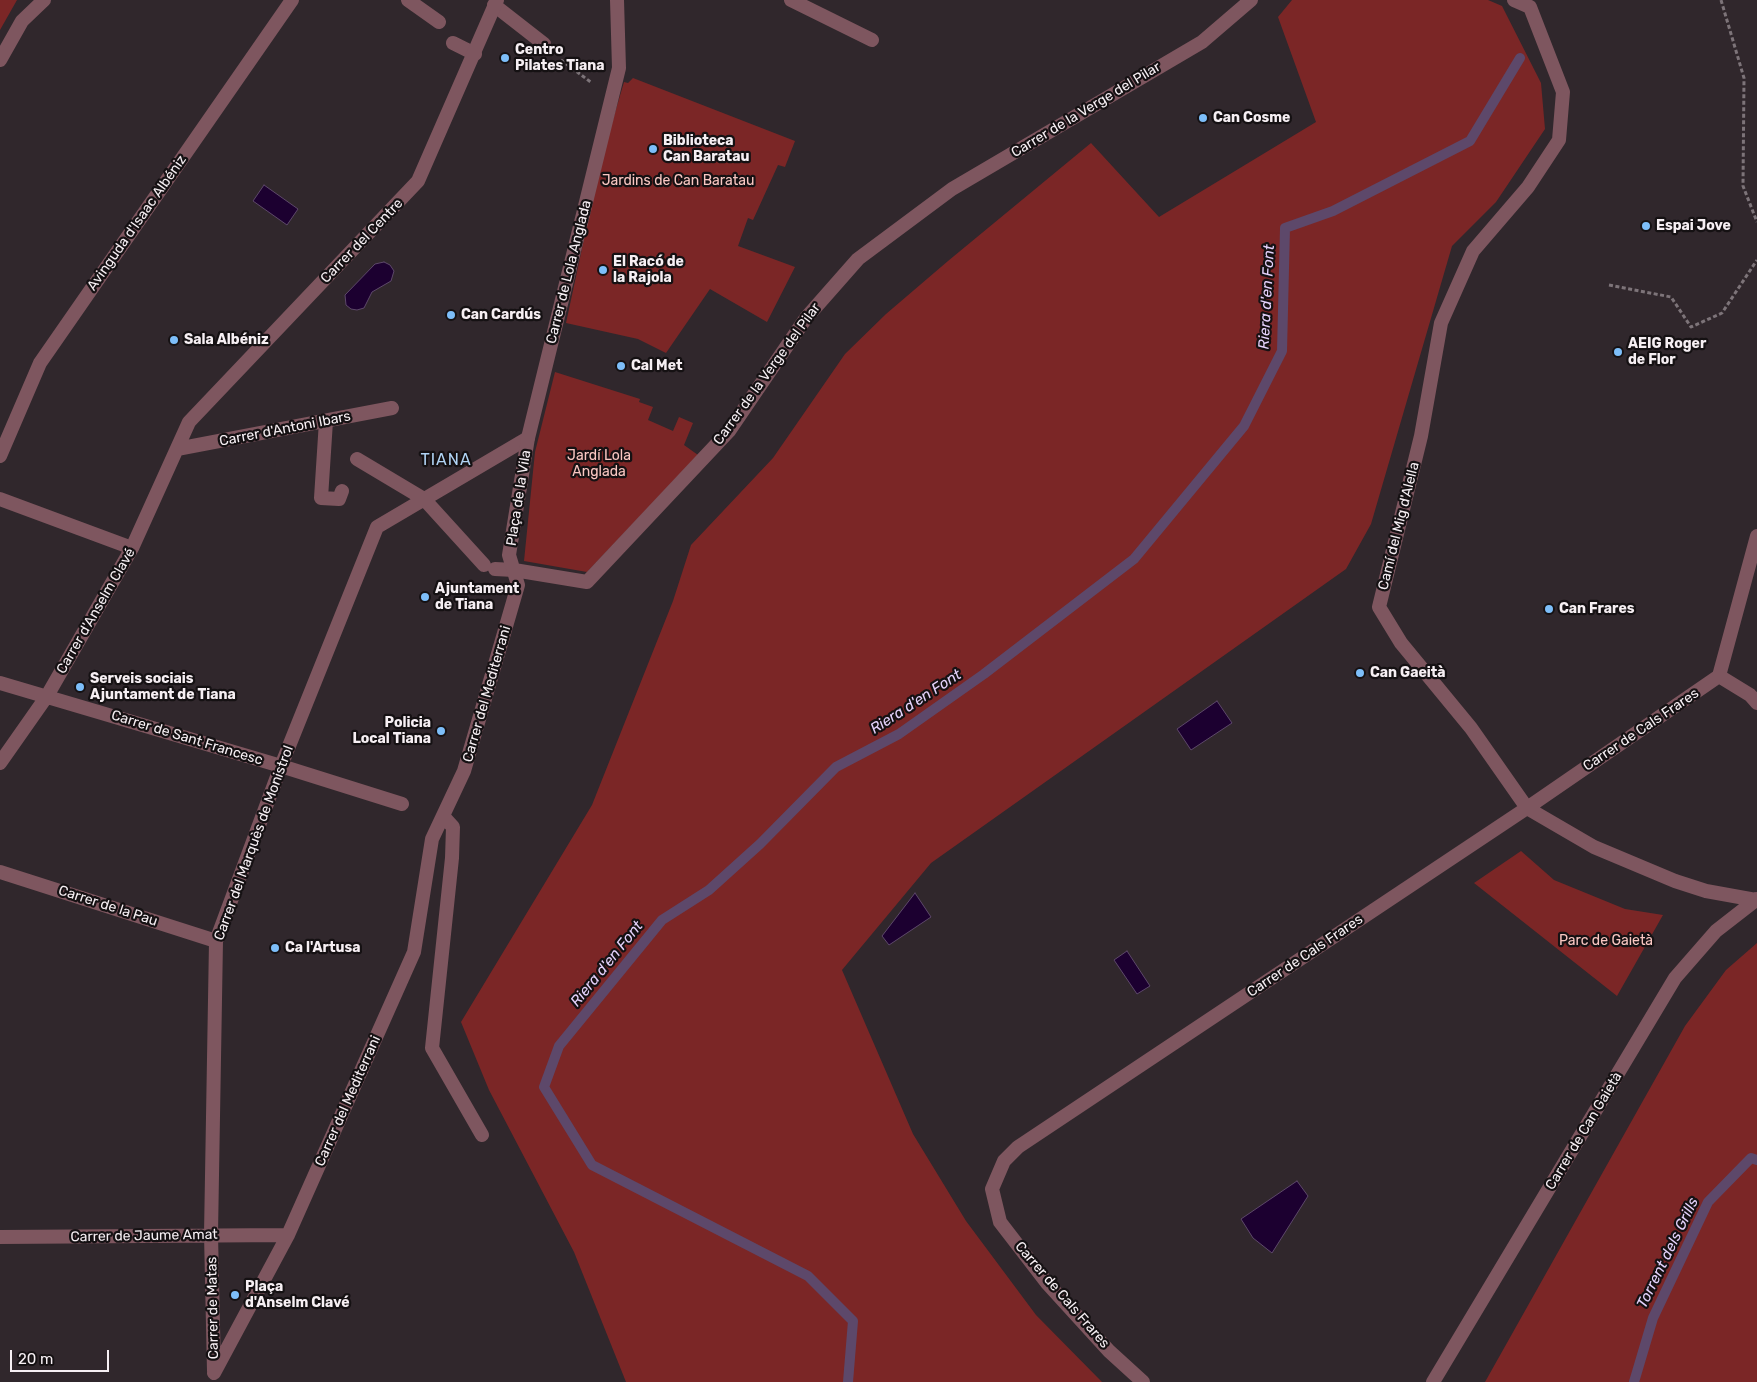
<!DOCTYPE html>
<meta charset="utf-8">
<style>
body{margin:0}
#map{position:relative;width:1757px;height:1382px;overflow:hidden;background:#30272c;font-family:Rubik,sans-serif}
canvas{display:block}
.scale{position:absolute;left:10px;top:1350px;width:99px;height:22px;box-sizing:border-box;border:2px solid #f6eff3;border-top:0;padding-left:6px;font-size:15px;line-height:18px;white-space:nowrap;color:#f6eff3;-webkit-text-stroke:4px #151113;paint-order:stroke}
</style>
<div id="map">
<canvas width="1757" height="1382"></canvas>
<div class="scale">20 m</div>
</div>
<script>
const g = document.querySelector('canvas').getContext('2d');
g.lineJoin = 'round';
function paint(path, color) {
  g.fillStyle = color;
  g.fill(path, 'evenodd');
}
function toPath(rows) {
  const path = new Path2D();
  for (const r of rows) {
    path.moveTo(r[0], r[1]);
    for (let i = 2; i < r.length; i += 2) path.lineTo(r[i], r[i + 1]);
  }
  return path;
}
function trace(path, color, width, dash) {
  g.strokeStyle = color;
  g.lineWidth = width;
  g.lineCap = dash ? 'butt' : 'round';
  g.setLineDash(dash || []);
  g.stroke(path);
}
function label(font, color, halo, rows, align = 'center') {
  g.font = font + ' Rubik,sans-serif';
  g.lineWidth = 4.5;
  g.setLineDash([]);
  g.textBaseline = 'middle';
  g.strokeStyle = halo;
  g.fillStyle = color;
  for (const [text, x, y, turn = 0] of rows) {
    g.save();
    g.translate(x, y);
    g.rotate((+turn || 0) * Math.PI / 180);
    g.textAlign = isNaN(turn) ? turn : align;
    if (halo) g.strokeText(text, 0, 0);
    g.fillText(text, 0, 0);
    g.restore();
  }
}
paint(toPath([
 [0,0,17,0,0,30],
 [1292,0,1488,0,1502,6,1541,83,1545,129,1496,202,1452,246,1371,524,1346,569,931,863,842,970,913,1134,966,1221,1036,1315,1102,1382,626,1382,574,1252,489,1090,461,1022,592,805,673,601,691,545,773,458,845,354,886,314,948,261,1091,143,1159,217,1316,122,1278,17],
 [633,78,795,141,785,167,778,165,753,220,748,218,738,246,795,267,767,322,710,289,666,353,638,339,566,323,601,160,624,82,628,83],
 [555,372,640,399,639,402,653,407,648,420,673,431,679,417,693,423,684,445,698,455,587,572,524,561,535,452],
 [1521,851,1554,880,1625,909,1663,915,1617,996,1474,883],
 [1757,943,1757,1382,1485,1382,1685,1026,1726,970]
]), '#7b2626');
const water = toPath([
 [264,185,298,209,287,225,253,201,264,185],
 [384,262,390,265,394,271,391,281,372,292,364,308,357,310,351,309,346,305,345,295,375,264,384,262],
 [1217,701,1232,723,1191,750,1177,729,1217,701],
 [915,893,931,917,889,945,882,936,915,893],
 [1127,951,1150,986,1137,994,1114,960,1127,951],
 [1297,1181,1308,1196,1272,1253,1253,1238,1241,1219,1297,1181]
]);
paint(water, '#1c0030');
trace(water, '#5d486a', 1);
trace(toPath([
 [848,1382,853,1321,808,1276,592,1165,544,1087,559,1046,662,920,709,890,760,844,836,767,899,734,984,674,1134,559,1244,426,1282,351,1285,228,1333,211,1470,141,1520,58],
 [1634,1382,1653,1318,1708,1202,1751,1158,1757,1160]
]), '#5d486a', 10);
trace(toPath([
 [1721,0,1744,78,1743,186,1757,222],
 [561,60,592,83],
 [1609,285,1671,297,1691,327,1722,313,1757,260]
]), '#7d7479', 3, [4, 2.5]);
trace(toPath([
 [408,0,439,22],
 [494,5,544,44],
 [453,43,475,54],
 [326,421,321,498,339,499,342,491],
 [357,459,424,499,484,565],
 [495,569,514,570],
 [402,804,281,766,377,527,528,438]
]), '#7e565f', 14);
trace(toPath([
 [791,0,872,40],
 [1514,0,1530,7,1563,92,1559,140,1528,187,1473,251,1441,323,1421,436,1379,607,1401,643,1471,728,1527,808,1594,847,1675,881,1706,891,1756,900],
 [0,60,22,21,44,0],
 [177,449,392,408],
 [0,499,132,548],
 [514,570,587,582,729,431,806,318,858,259,952,189,1202,42,1251,0],
 [1719,676,1750,695,1757,703],
 [0,683,281,766,216,941,211,1234,214,1371],
 [0,763,47,696,132,548,189,422,418,181,497,0],
 [443,816,453,827,452,858,432,1048,482,1135],
 [0,872,216,941],
 [0,1237,288,1235],
 [214,1373,288,1235,414,952,432,839,464,771,518,585,509,555,528,438,619,68,617,0],
 [1143,1382,1109,1351,1047,1283,1000,1222,992,1189,1004,1161,1018,1147,1527,808,1719,676,1757,536],
 [1433,1382,1675,978,1716,931,1757,899]
]), '#7e565f', 14);
trace(toPath([
 [0,456,40,363,292,0]
]), '#7e565f', 14);
for (const [x, y, r, color] of [
 [505,58,5,"#7dbef9"],
 [1203,118,5,"#7dbef9"],
 [653,149,5,"#7dbef9"],
 [1646,226,5,"#7dbef9"],
 [603,270,5,"#7dbef9"],
 [451,315,5,"#7dbef9"],
 [174,340,5,"#7dbef9"],
 [1618,352,5,"#7dbef9"],
 [621,366,5,"#7dbef9"],
 [425,597,5,"#7dbef9"],
 [1549,609,5,"#7dbef9"],
 [1360,673,5,"#7dbef9"],
 [80,687,5,"#7dbef9"],
 [441,731,5,"#7dbef9"],
 [275,948,5,"#7dbef9"],
 [235,1295,5,"#7dbef9"]
]) {
  const dot = new Path2D();
  dot.arc(x, y, r, 0, 2 * Math.PI);
  g.fillStyle = color;
  g.fill(dot);
  trace(dot, '#151113', 2);
}
label('bold 14px', '#f6eff3', '#151113', [
 ["Centro",515,50],
 ["Pilates Tiana",515,66],
 ["Can Cosme",1213,118],
 ["Biblioteca",663,141],
 ["Can Baratau",663,157],
 ["Espai Jove",1656,226],
 ["El Racó de",613,262],
 ["la Rajola",613,278],
 ["Can Cardús",461,315],
 ["Sala Albéniz",184,340],
 ["AEIG Roger",1628,344],
 ["de Flor",1628,360],
 ["Cal Met",631,366],
 ["Ajuntament",435,589],
 ["de Tiana",435,605],
 ["Can Frares",1559,609],
 ["Can Gaeità",1370,673],
 ["Serveis sociais",90,679],
 ["Ajuntament de Tiana",90,695],
 ["Policia",431,723,"right"],
 ["Local Tiana",431,739,"right"],
 ["Ca l'Artusa",285,948],
 ["Plaça",245,1287],
 ["d'Anselm Clavé",245,1303]
], 'left');
label('14px', '#f6eff3', '#151113', [
 ["Carrer de la Verge del Pilar",1086,110,-31],
 ["Avinguda d'Isaac Albéniz",137,223,-55],
 ["Carrer del Centre",362,241,-46],
 ["Carrer de Lola Anglada",569,272,-76],
 ["Carrer de la Verge del Pilar",767,374,-54],
 ["Carrer d'Antoni Ibars",285,429,-11],
 ["Plaça de la Vila",519,498,-81],
 ["Camí del Mig d'Alella",1399,526,-76],
 ["Carrer d'Anselm Clavé",96,611,-60],
 ["Carrer del Mediterrani",487,694,-74],
 ["Carrer de Cals Frares",1641,730,-34],
 ["Carrer de Sant Francesc",187,738,17],
 ["Carrer del Marquès de Monistrol",254,843,-70],
 ["Carrer de la Pau",108,906,18],
 ["Carrer de Cals Frares",1305,956,-34],
 ["Carrer del Mediterrani",348,1101,-66],
 ["Carrer de Can Gaietà",1584,1131,-59],
 ["Carrer de Jaume Amat",144,1236,-1],
 ["Carrer de Cals Frares",1062,1295,49],
 ["Carrer de Matas",213,1308,-91]
]);
label('14px', '#fac7c2', '#151113', [
 ["Jardins de Can Baratau",678,181],
 ["Jardí Lola",599,456],
 ["Anglada",599,472],
 ["Parc de Gaietà",1606,941]
]);
label('italic 15px', '#e5d2fb', '#151113', [
 ["Riera d'en Font",1267,297,-87],
 ["Riera d'en Font",916,702,-33],
 ["Riera d'en Font",607,964,-51],
 ["Torrent dels Grills",1668,1253,-64]
]);
g.letterSpacing = '1px';
label('16px', '#b0d3f4', '#151113', [
 ["TIANA",446,460]
]);
g.letterSpacing = '0px';
</script>
